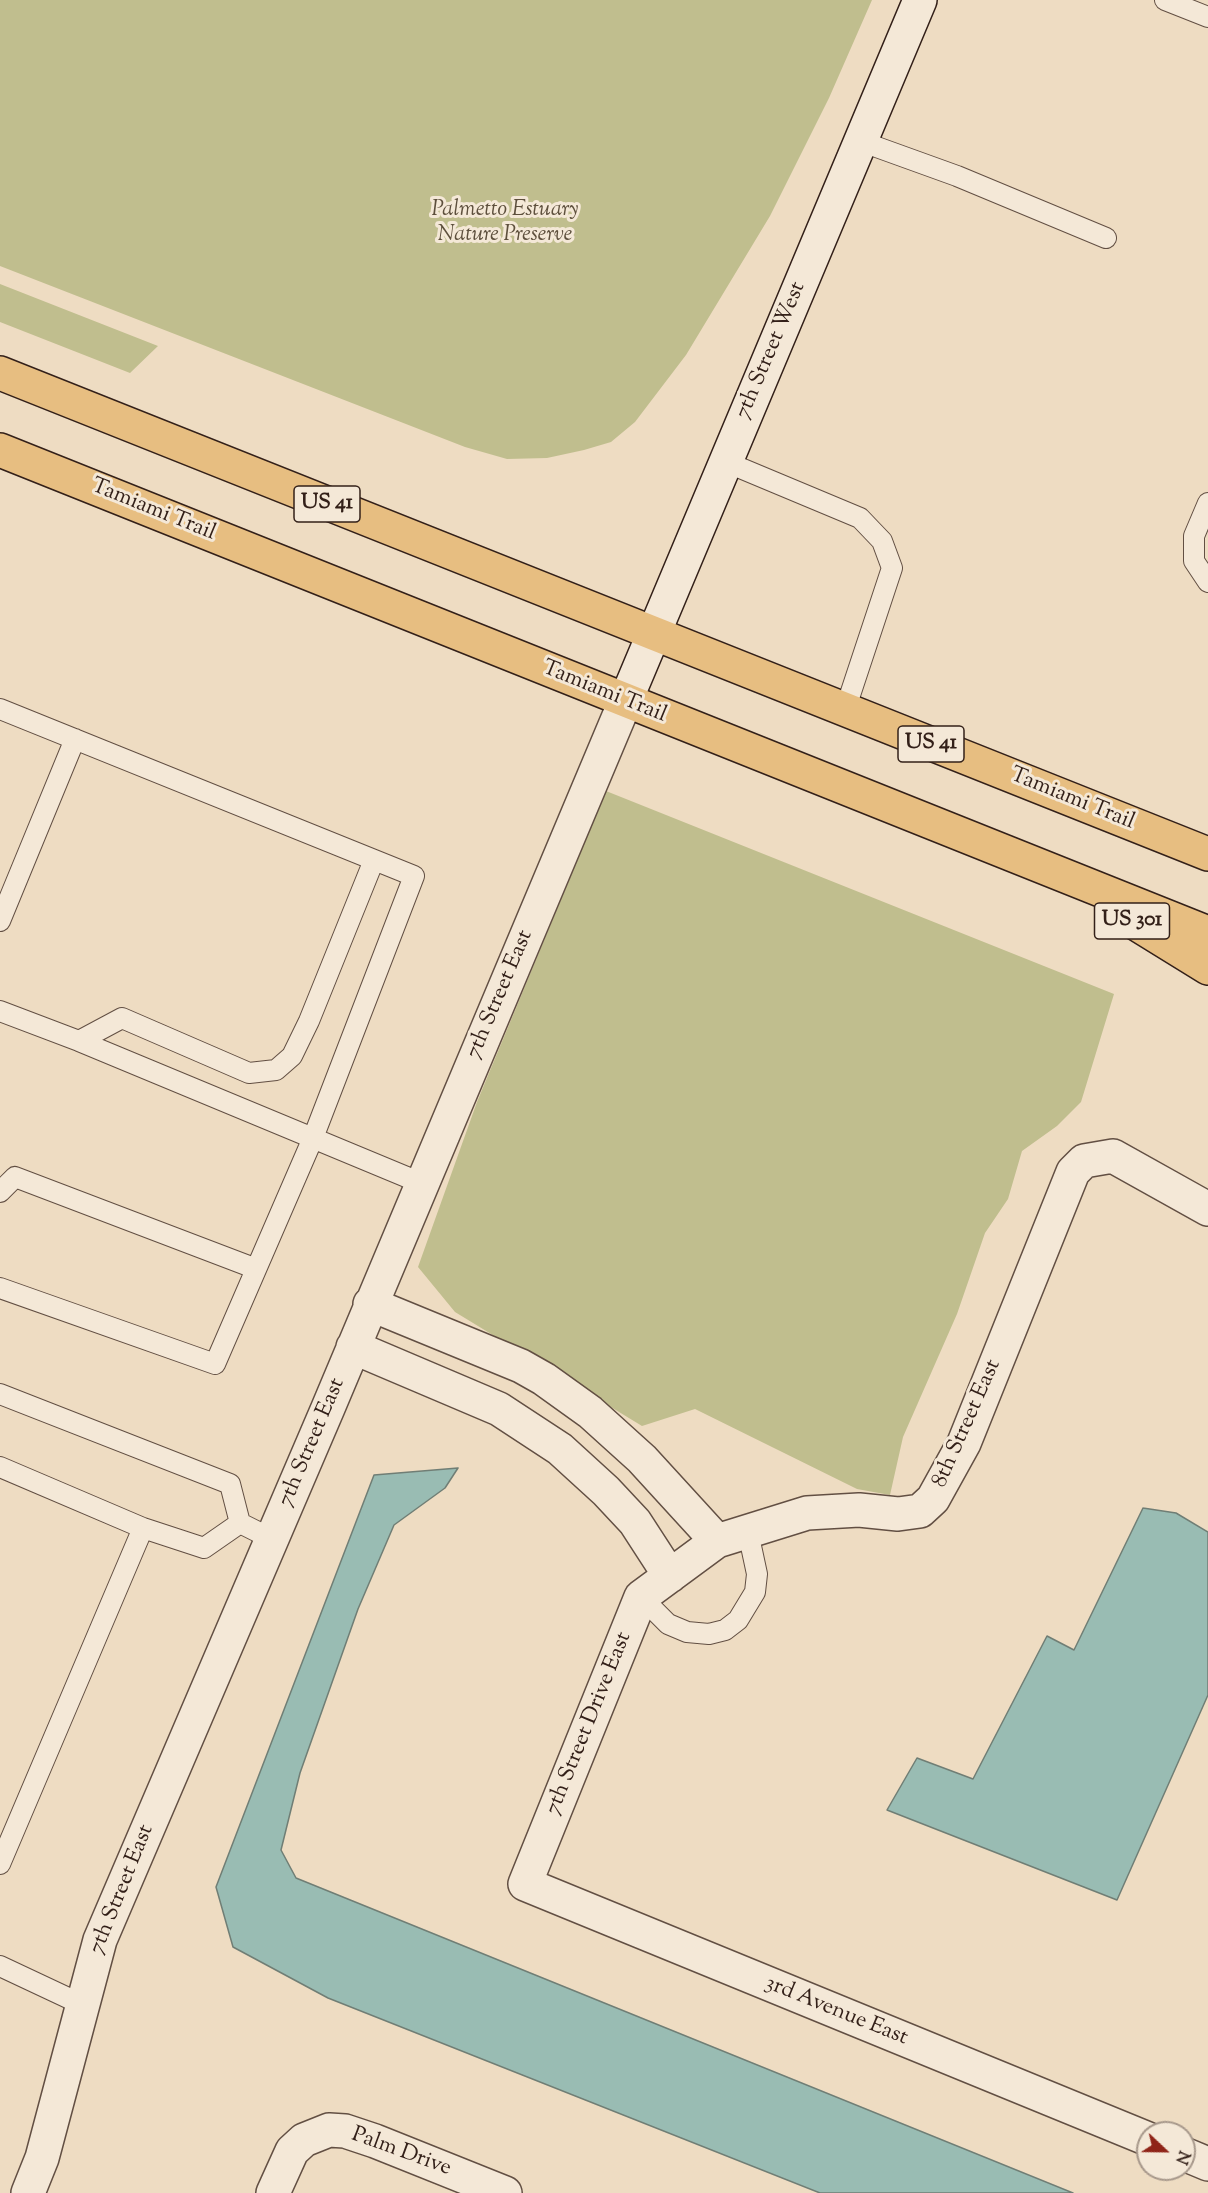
<!DOCTYPE html>
<style>
body{margin:0}
#map{position:relative;width:1208px;height:2193px;overflow:hidden;background:#eedcc2;font-family:"Sorts Mill Goudy",serif}
canvas{display:block}
.north{position:absolute;left:1136px;top:2121px;width:60px;height:60px;box-sizing:border-box;background:#f4e8d7;border:2px solid #a7988b;border-radius:50%;rotate:112deg;font-size:16px;font-weight:700;line-height:24px;text-align:center;color:#332019}
.north::after{content:'';display:block;margin:auto;width:21px;height:27px;background:#8f2418;clip-path:polygon(50% 0,100% 100%,50% 72%,0 100%)}
</style>
<div id="map">
<canvas width="1208" height="2193"></canvas>
<div class="north">N</div>
</div>
<script>
const g = document.querySelector('canvas').getContext('2d');
g.lineJoin = 'round';
function paint(path, color) {
  g.fillStyle = color;
  g.fill(path, 'evenodd');
}
function toPath(rows) {
  const path = new Path2D();
  for (const r of rows) {
    path.moveTo(r[0], r[1]);
    for (let i = 2; i < r.length; i += 2) path.lineTo(r[i], r[i + 1]);
  }
  return path;
}
function trace(path, color, width, dash) {
  g.strokeStyle = color;
  g.lineWidth = width;
  g.lineCap = dash ? 'butt' : 'round';
  g.setLineDash(dash || []);
  g.stroke(path);
}
function label(font, color, halo, rows, align = 'center') {
  g.font = font + ' "Sorts Mill Goudy",serif';
  g.lineWidth = 6;
  g.setLineDash([]);
  g.textBaseline = 'middle';
  g.strokeStyle = halo;
  g.fillStyle = color;
  for (const [text, x, y, turn = 0] of rows) {
    g.save();
    g.translate(x, y);
    g.rotate((+turn || 0) * Math.PI / 180);
    g.textAlign = isNaN(turn) ? turn : align;
    if (halo) g.strokeText(text, 0, 0);
    g.fillText(text, 0, 0);
    g.restore();
  }
}
paint(toPath([
 [0,0,872,0,829,98,770,216,686,355,635,422,611,442,584,450,547,458,507,459,465,447,0,266],
 [0,284,158,346,130,373,0,322],
 [606,791,1114,994,1081,1102,1057,1126,1022,1151,1008,1199,985,1233,957,1314,903,1437,890,1495,857,1489,695,1409,642,1426,455,1312,418,1267,477,1102]
]), '#c0be8e');
const water = toPath([
 [458,1468,445,1488,394,1525,358,1609,300,1773,281,1850,296,1878,1073,2193,820,2193,328,1998,233,1947,216,1887,374,1475,458,1468],
 [1143,1508,1176,1513,1208,1532,1208,1695,1117,1900,887,1810,917,1758,973,1779,1047,1636,1074,1650,1143,1508]
]);
paint(water, '#99bcb3');
trace(water, '#707e75', 1.5);
const lane = toPath([
 [1165,0,1208,17],
 [860,141,957,176,1106,238],
 [726,462,860,518,882,541,892,568,845,710],
 [1208,503,1194,536,1194,561,1208,582],
 [0,709,414,876,313,1138,215,1364,0,1288],
 [0,921,75,739],
 [0,1011,79,1041,421,1183],
 [79,1041,122,1018,249,1073,276,1070,292,1056,309,1021,374,860],
 [0,1192,15,1177,254,1268],
 [0,1394,230,1484,240,1523,272,1539],
 [0,1467,143,1528,204,1548,240,1523],
 [641,1597,668,1624,687,1632,709,1634,725,1630,738,1620,755,1592,757,1574,748,1532],
 [0,1864,143,1528],
 [0,1966,83,2005]
]);
const street = toPath([
 [370,1304,521,1366,544,1379,590,1412,642,1459,717,1541],
 [353,1347,499,1409,560,1449,606,1491,635,1522,670,1576],
 [1148,2139,525,1884,641,1597,717,1541,807,1513,859,1510,898,1514,920,1511,933,1499,964,1443,1073,1172,1084,1161,1113,1156,1208,1209],
 [1184,2154,1208,2164],
 [28,2193,42,2158,100,1940,328,1408,625,702],
 [273,2193,292,2151,304,2140,329,2130,345,2131,375,2141,505,2193]
]);
const secondary = toPath([
 [625,702,920,0]
]);
const highway = toPath([
 [0,373,1208,854],
 [0,450,1208,933],
 [1127,918,1208,968]
]);
trace(lane, '#624f43', 22);
trace(street, '#624f43', 36);
trace(secondary, '#332019', 36);
trace(highway, '#332019', 36);
trace(lane, '#f4e8d7', 20);
trace(street, '#f4e8d7', 33);
trace(secondary, '#f4e8d7', 33);
trace(highway, '#e7be81', 33);
for (const [x, y, w] of [
 [327,504,66],
 [931,744,66],
 [1132,921,75]
]) {
  const box = new Path2D();
  box.roundRect(x - w / 2, y - 18, w, 36, 4.5);
  g.fillStyle = '#f4e8d7';
  g.fill(box);
  trace(box, '#332019', 1.5);
}
label('bold 21px', '#332019', null, [
 ["US 41",327,504],
 ["US 41",931,744],
 ["US 301",1132,921]
]);
label('italic 22px', '#5d4f3c', '#f4e8d7', [
 ["Palmetto Estuary",505,211],
 ["Nature Preserve",505,236]
]);
label('22px', '#332019', '#f4e8d7', [
 ["7th Street West",772,351,-67],
 ["Tamiami Trail",153,511,22],
 ["Tamiami Trail",604,693,22],
 ["Tamiami Trail",1072,800,22],
 ["7th Street East",501,995,-67],
 ["8th Street East",968,1424,-66],
 ["7th Street East",313,1443,-67],
 ["7th Street Drive East",590,1724,-68],
 ["7th Street East",123,1890,-68],
 ["3rd Avenue East",836,2012,22],
 ["Palm Drive",401,2153,20]
]);
</script>
